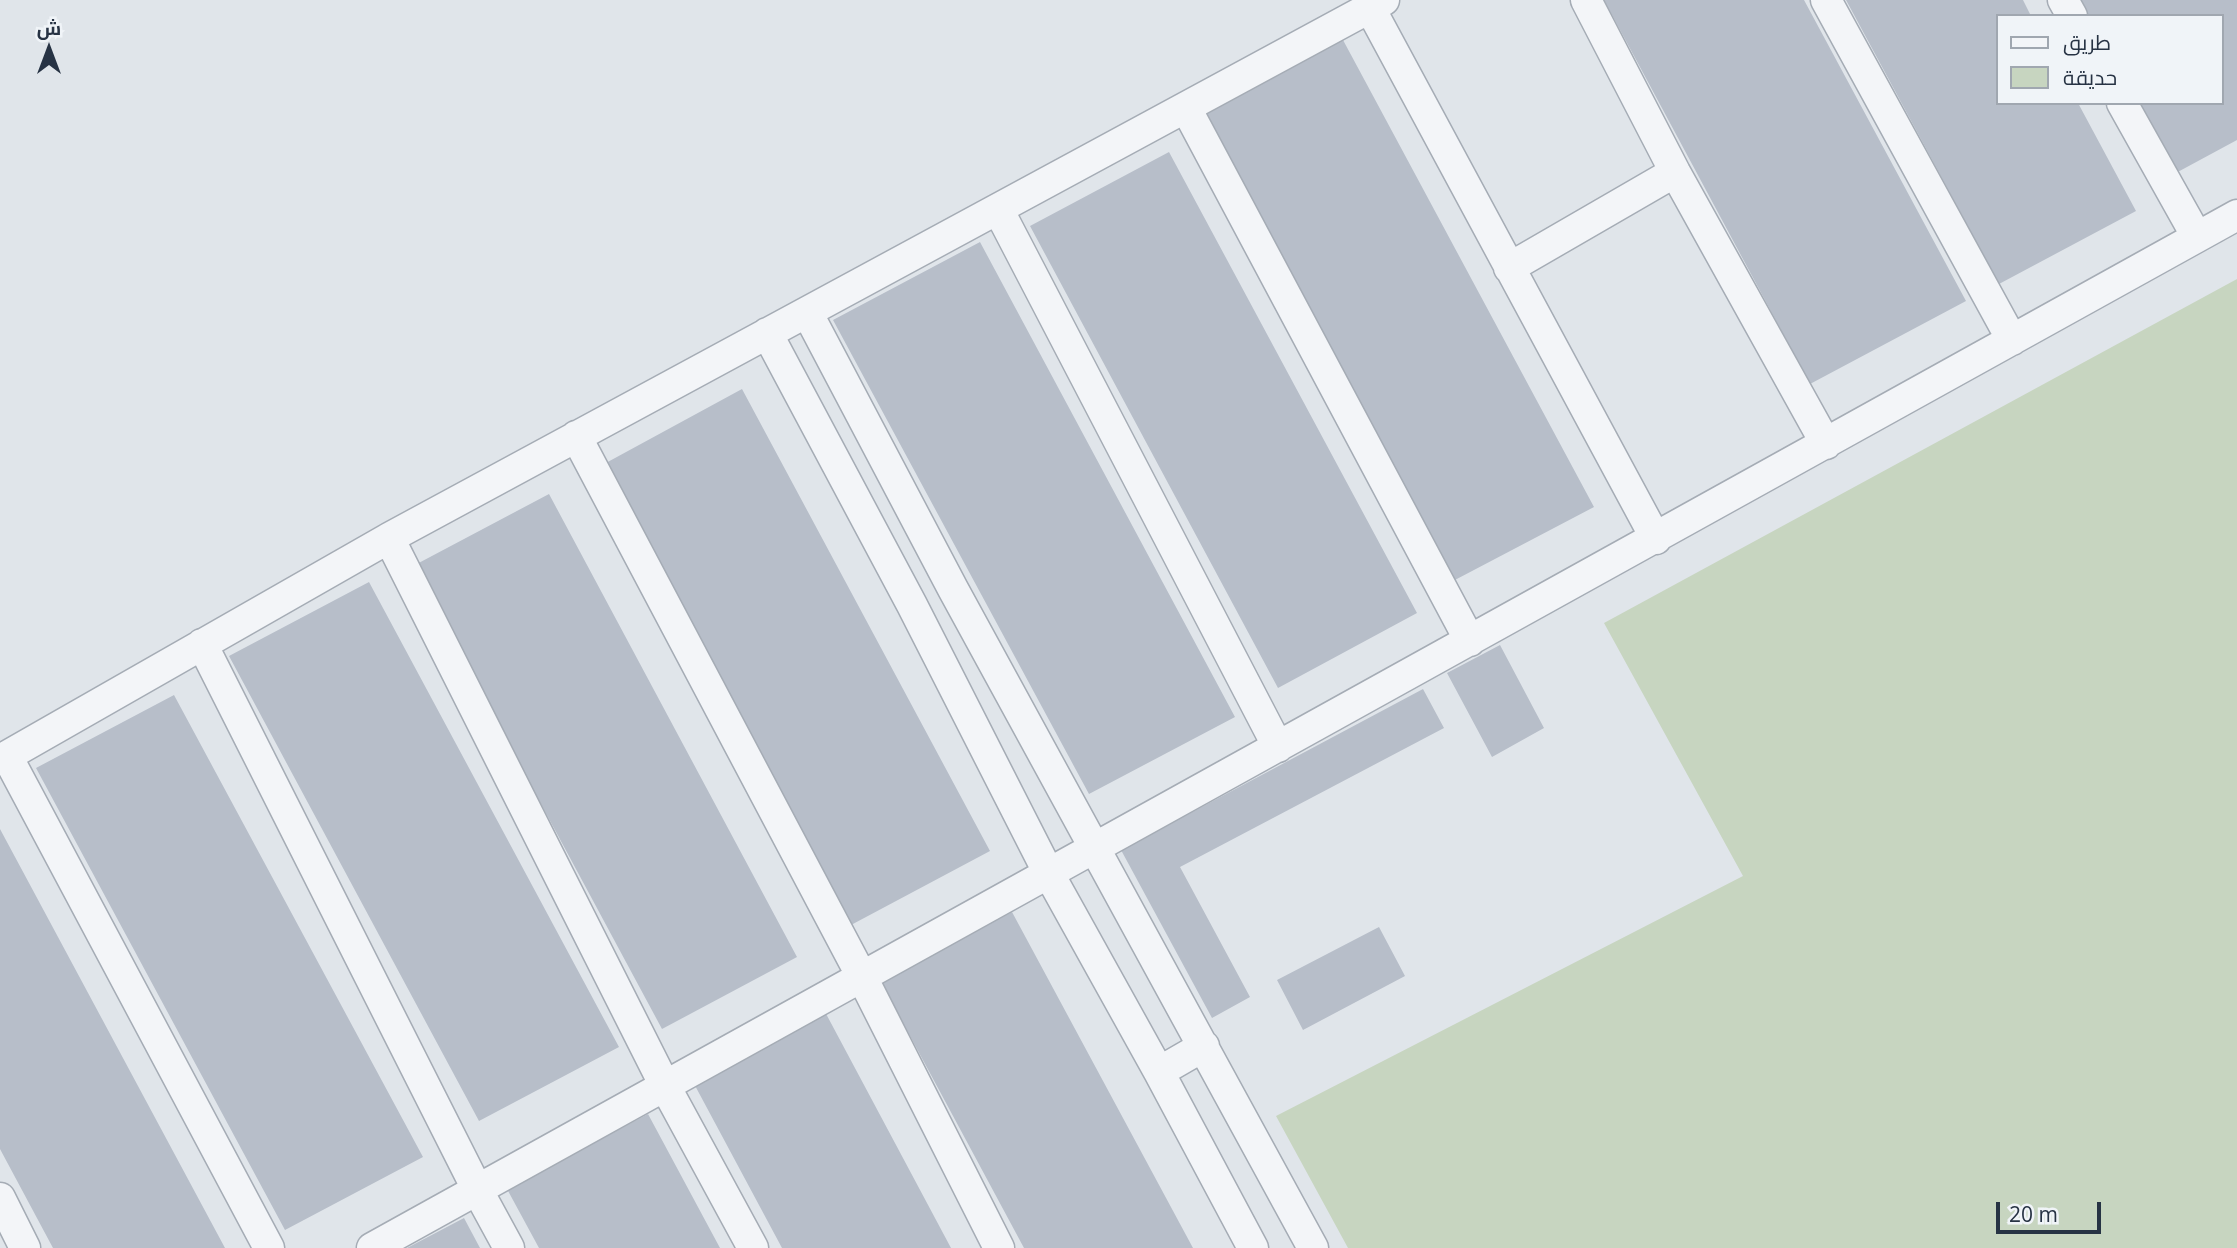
<!DOCTYPE html>
<meta charset="utf-8">
<style>
body{margin:0}
#map{position:relative;width:2237px;height:1248px;overflow:hidden;background:#e0e5ea;font-family:"Open Sans",Cairo,sans-serif}
canvas{display:block}
.legend{position:absolute;left:1996px;top:14px;width:228px;height:91px;box-sizing:border-box;background:#f0f4f8;border:2px solid #a0a7b0;margin:0;padding:9px 12px;list-style:none;font-size:21px;color:#273344}
.legend li{display:flex;align-items:center;gap:14px;height:35px}
.legend b{width:35px;border:2px solid #a0a7b0}
.north{position:absolute;left:14px;top:14px;width:70px;height:70px;-webkit-text-stroke:5px #f0f4f8;paint-order:stroke;rotate:0deg;font-size:19px;font-weight:700;line-height:28px;text-align:center;color:#273344}
.north::after{content:'';display:block;margin:auto;width:24px;height:32px;background:#273344;clip-path:polygon(50% 0,100% 100%,50% 72%,0 100%)}
.scale{position:absolute;left:1996px;top:1202px;width:105px;height:32px;box-sizing:border-box;border:4px solid #273344;border-top:0;padding-left:9px;font-size:21px;line-height:24px;white-space:nowrap;color:#273344;-webkit-text-stroke:5px #f0f4f8;paint-order:stroke}
</style>
<div id="map">
<canvas width="2237" height="1248"></canvas>
<ul class="legend">
<li><b style="height:9px;background:#f3f5f8"></b>طريق</li>
<li><b style="height:19px;background:#c7d5c0"></b>حديقة</li>
</ul>
<div class="north">ش</div>
<div class="scale">20 m</div>
</div>
<script>
const g = document.querySelector('canvas').getContext('2d');
g.lineJoin = 'round';
function paint(path, color) {
  g.fillStyle = color;
  g.fill(path, 'evenodd');
}
function toPath(rows) {
  const path = new Path2D();
  for (const r of rows) {
    path.moveTo(r[0], r[1]);
    for (let i = 2; i < r.length; i += 2) path.lineTo(r[i], r[i + 1]);
  }
  return path;
}
function trace(path, color, width, dash) {
  g.strokeStyle = color;
  g.lineWidth = width;
  g.lineCap = dash ? 'butt' : 'round';
  g.setLineDash(dash || []);
  g.stroke(path);
}
paint(toPath([
 [2237,279,2237,1248,1348,1248,1276,1116,1743,876,1604,623]
]), '#c7d5c0');
paint(toPath([
 [1604,0,1804,0,1966,301,1810,384],
 [1846,0,2023,0,2031,16,1997,16,1997,103,2078,103,2136,211,1999,284],
 [2080,0,2237,0,2237,140,2174,174,2136,103,2221,103,2221,16,2089,16],
 [1343,40,1594,507,1453,581,1202,115],
 [1169,152,1417,613,1278,688,1030,226],
 [980,242,1235,717,1089,794,833,320],
 [742,389,990,851,851,925,604,464],
 [549,494,797,957,662,1029,413,566],
 [369,582,619,1047,479,1121,229,656],
 [1500,645,1544,728,1492,757,1447,673],
 [1423,689,1444,728,1180,867,1250,997,1212,1018,1121,850],
 [174,695,423,1157,285,1230,36,768],
 [0,829,225,1248,53,1248,0,1149],
 [1012,912,1193,1248,1024,1248,881,982],
 [1379,927,1405,976,1303,1030,1277,980],
 [824,1010,951,1248,782,1248,692,1080],
 [648,1114,720,1248,539,1248,507,1189],
 [464,1218,480,1248,407,1248]
]), '#b7bec9');
const street = toPath([
 [1586,0,1675,172,1826,444],
 [1826,0,2012,340],
 [2063,0,2072,16],
 [1370,8,1656,539],
 [2122,103,2197,237],
 [1186,108,1470,641],
 [998,209,1278,747],
 [1509,268,1675,172],
 [807,312,953,589,1313,1248],
 [767,333,912,605,1049,874,1159,1072,1253,1248],
 [576,436,862,977,999,1248],
 [389,538,665,1086,753,1248],
 [202,644,478,1191,509,1248],
 [7,756,269,1248],
 [0,760,389,538,1384,0],
 [1159,1072,1204,1046],
 [0,1198,25,1248],
 [372,1248,2237,215]
]);
trace(street, '#a5acb5', 33);
trace(street, '#f3f5f8', 30);
</script>
